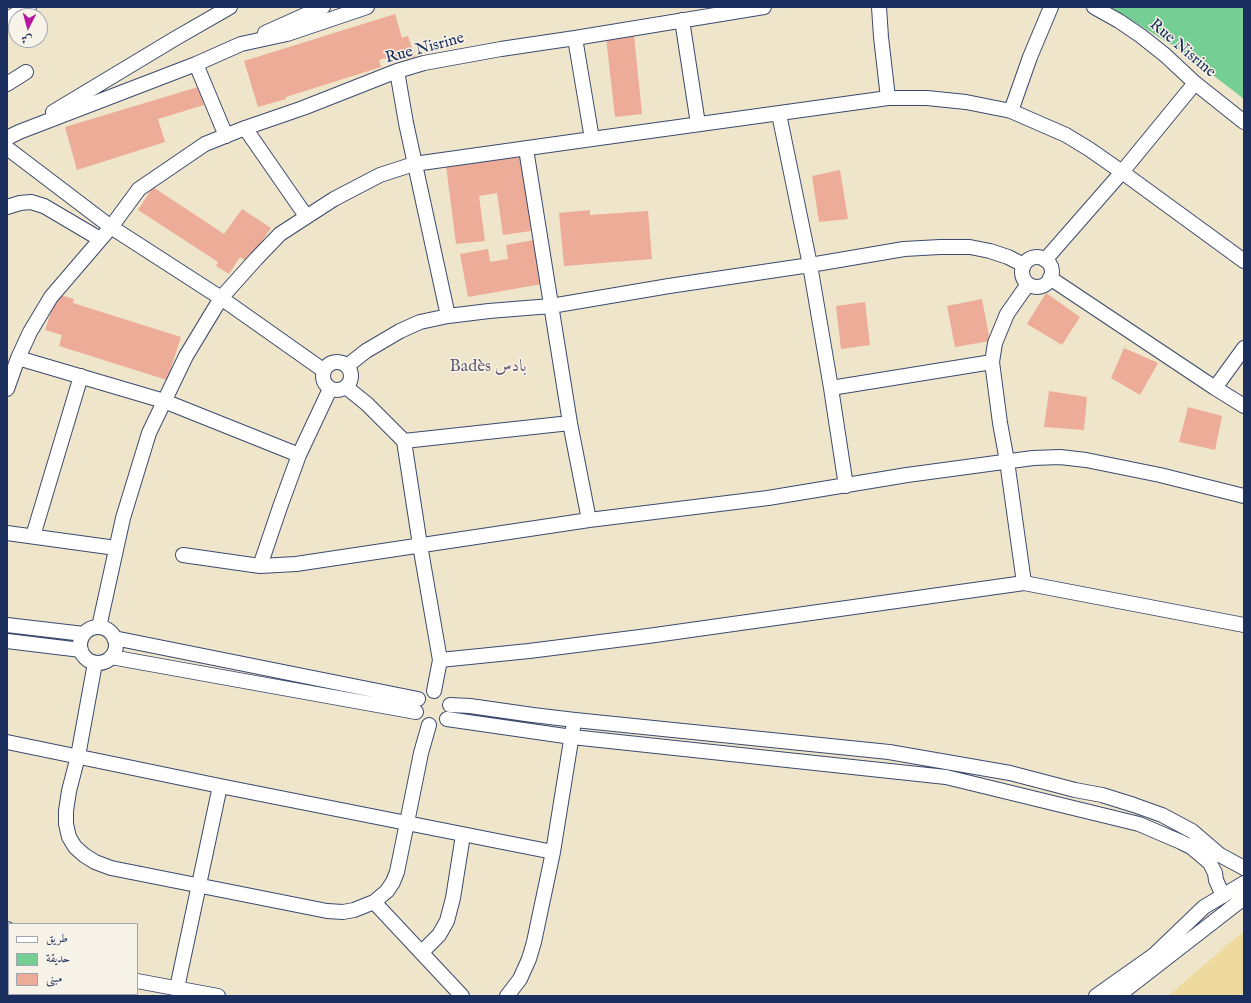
<!DOCTYPE html>
<meta charset="utf-8">
<style>
body{margin:0}
#map{position:relative;width:1251px;height:1003px;overflow:hidden;background:#efe5ca;font-family:"IM FELL English",Amiri,serif}
canvas{display:block}
.frame{position:absolute;inset:0;border:8px solid #1b2f5e;pointer-events:none}
.legend{position:absolute;left:8px;top:923px;width:130px;height:72px;box-sizing:border-box;background:#f7f3e8;border:1px solid #9fa5b1;margin:0;padding:5px 7px;list-style:none;font-size:12px;color:#1b2f5e}
.legend li{display:flex;align-items:center;gap:8px;height:20px}
.legend b{width:20px;border:1px solid #9fa5b1}
.north{position:absolute;left:8px;top:8px;width:40px;height:40px;box-sizing:border-box;background:#f7f3e8;border:1px solid #9fa5b1;border-radius:50%;rotate:186deg;font-size:11px;font-weight:700;line-height:16px;text-align:center;color:#1b2f5e}
.north::after{content:'';display:block;margin:auto;width:14px;height:18px;background:#b5179e;clip-path:polygon(50% 0,100% 100%,50% 72%,0 100%)}
</style>
<div id="map">
<canvas width="1251" height="1003"></canvas>
<div class="frame"></div>
<ul class="legend">
<li><b style="height:5px;background:#fff"></b>طريق</li>
<li><b style="height:11px;background:#75ce93"></b>حديقة</li>
<li><b style="height:11px;background:#edac98"></b>مبنى</li>
</ul>
<div class="north">ش</div>
</div>
<script>
const g = document.querySelector('canvas').getContext('2d');
g.lineJoin = 'round';
function paint(path, color) {
  g.fillStyle = color;
  g.fill(path, 'evenodd');
}
function toPath(rows) {
  const path = new Path2D();
  for (const r of rows) {
    if (r.length === 3) {
      path.moveTo(r[0] + r[2], r[1]);
      path.arc(r[0], r[1], r[2], 0, 2 * Math.PI);
      continue;
    }
    path.moveTo(r[0], r[1]);
    for (let i = 2; i < r.length; i += 2) path.lineTo(r[i], r[i + 1]);
  }
  return path;
}
function trace(path, color, width, dash) {
  g.strokeStyle = color;
  g.lineWidth = width;
  g.lineCap = dash ? 'butt' : 'round';
  g.setLineDash(dash || []);
  g.stroke(path);
}
function label(font, color, halo, rows, align = 'center') {
  g.font = font + ' "IM FELL English",Amiri,serif';
  g.lineWidth = 3;
  g.setLineDash([]);
  g.textBaseline = 'middle';
  g.strokeStyle = halo;
  g.fillStyle = color;
  for (const [text, x, y, turn = 0] of rows) {
    g.save();
    g.translate(x, y);
    g.rotate((+turn || 0) * Math.PI / 180);
    g.textAlign = isNaN(turn) ? turn : align;
    if (halo) g.strokeText(text, 0, 0);
    g.fillText(text, 0, 0);
    g.restore();
  }
}
paint(toPath([
 [1110,7,1244,7,1244,99,1180,50]
]), '#75ce93');
paint(toPath([
 [1244,932,1244,992,1239,996,1168,996,1233,940]
]), '#eeda9e');
paint(toPath([
 [395,14,402,38,408,36,415,57,396,61,394,56,379,60,381,67,286,97,286,99,258,107,244,61],
 [634,35,642,114,615,117,606,38],
 [198,87,204,105,158,119,165,142,77,170,65,127],
 [521,157,531,231,503,235,497,193,479,196,485,241,456,244,446,166],
 [840,170,848,219,819,222,812,176],
 [153,187,224,234,242,209,271,228,248,262,240,257,229,274,216,266,218,262,138,210],
 [590,210,590,215,648,211,652,259,564,266,559,213],
 [534,240,542,284,468,297,460,254,488,249,490,262,508,259,506,245],
 [1046,293,1080,317,1062,345,1027,324],
 [57,294,74,299,73,303,181,337,167,380,59,346,62,335,45,330],
 [982,299,990,341,955,347,947,306],
 [865,302,870,345,841,349,836,306],
 [1124,348,1158,363,1140,395,1111,378],
 [1049,391,1087,397,1084,430,1044,427],
 [1188,407,1222,416,1215,450,1179,442]
]), '#edac98');
const minor = toPath([
 [879,7,881,37,888,98],
 [1094,7,1119,21,1141,36,1165,55,1195,83,1244,122],
 [7,19,29,7],
 [682,20,698,124],
 [265,33,323,7],
 [575,38,592,139],
 [196,64,226,136],
 [397,71,406,123,448,316],
 [7,84,26,72],
 [1011,111,1030,57,1051,7],
 [53,112,176,38,230,7],
 [779,114,810,265,831,388,846,486],
 [245,128,306,216],
 [7,138,19,132,196,64,241,44,287,34,367,7],
 [7,148,111,227,221,298,323,370],
 [526,149,570,423,589,520],
 [7,207,20,203,31,202,44,206,100,239],
 [1037,272,15],
 [1045,260,1122,172,1195,83],
 [1050,278,1215,388,1244,406],
 [18,358,164,401,299,455],
 [337,376,14],
 [347,366,366,351,400,331,420,322,448,316,489,311,551,306,669,286,810,265,904,249,940,247,970,247,990,251,1008,257,1024,265],
 [346,387,367,404,404,441,420,545,440,660,434,691],
 [831,388,992,362],
 [1215,388,1244,348],
 [7,389,18,358,30,332,51,297,111,227,139,189,205,144,245,128,303,108,397,71,424,63,501,49,575,38,764,7],
 [404,441,570,423],
 [7,533,116,548],
 [33,536,81,376],
 [183,555,260,566,296,564,589,520,768,498,907,475,1033,458,1060,457,1086,460,1160,475,1244,496],
 [260,566,280,507,299,455,330,389],
 [1024,583,1007,461,1000,423,992,362,995,343,1007,314,1028,284],
 [7,625,84,634],
 [99,627,123,518,149,433,186,356,221,298,256,259,280,234,334,199,380,175,414,164,592,139,888,98,927,98,966,102,1011,111,1066,135,1089,149,1122,172,1244,261],
 [98,645,18],
 [114,638,418,699],
 [7,641,81,650],
 [111,657,416,712],
 [440,660,529,651,648,636,1024,583,1244,625],
 [95,663,78,756,69,791,66,811,66,824,69,837,75,847,84,855,95,862,111,868,327,911,343,912,354,910,374,902],
 [450,705,470,706,533,715,575,720,889,752,1010,773,1075,790,1102,795,1134,805,1162,815,1192,831,1220,855,1244,868],
 [447,719,572,737,946,777,1139,824,1181,842,1191,847,1210,863,1215,873,1216,880,1223,896],
 [429,725,421,753,397,872,393,882,387,891,374,902,462,996],
 [7,742,220,786,553,852],
 [7,929,9,930],
 [422,952,439,935,447,921,453,898,463,835],
 [137,981,218,996],
 [177,988,220,786],
 [507,996,520,979,529,959,534,942,553,852,573,728],
 [1096,996,1154,955,1204,907,1244,883],
 [1117,996,1128,988,1244,898]
]);
trace(minor, '#3b4a6e', 16);
trace(minor, '#fff', 14);
label('16px', '#1b2f5e', '#f7f3e8', [
 ["Rue Nisrine",425,49,-15],
 ["Rue Nisrine",1182,49,40]
]);
label('17px', '#645b72', '#f7f3e8', [
 ["Badès بادس",488,368]
]);
</script>
